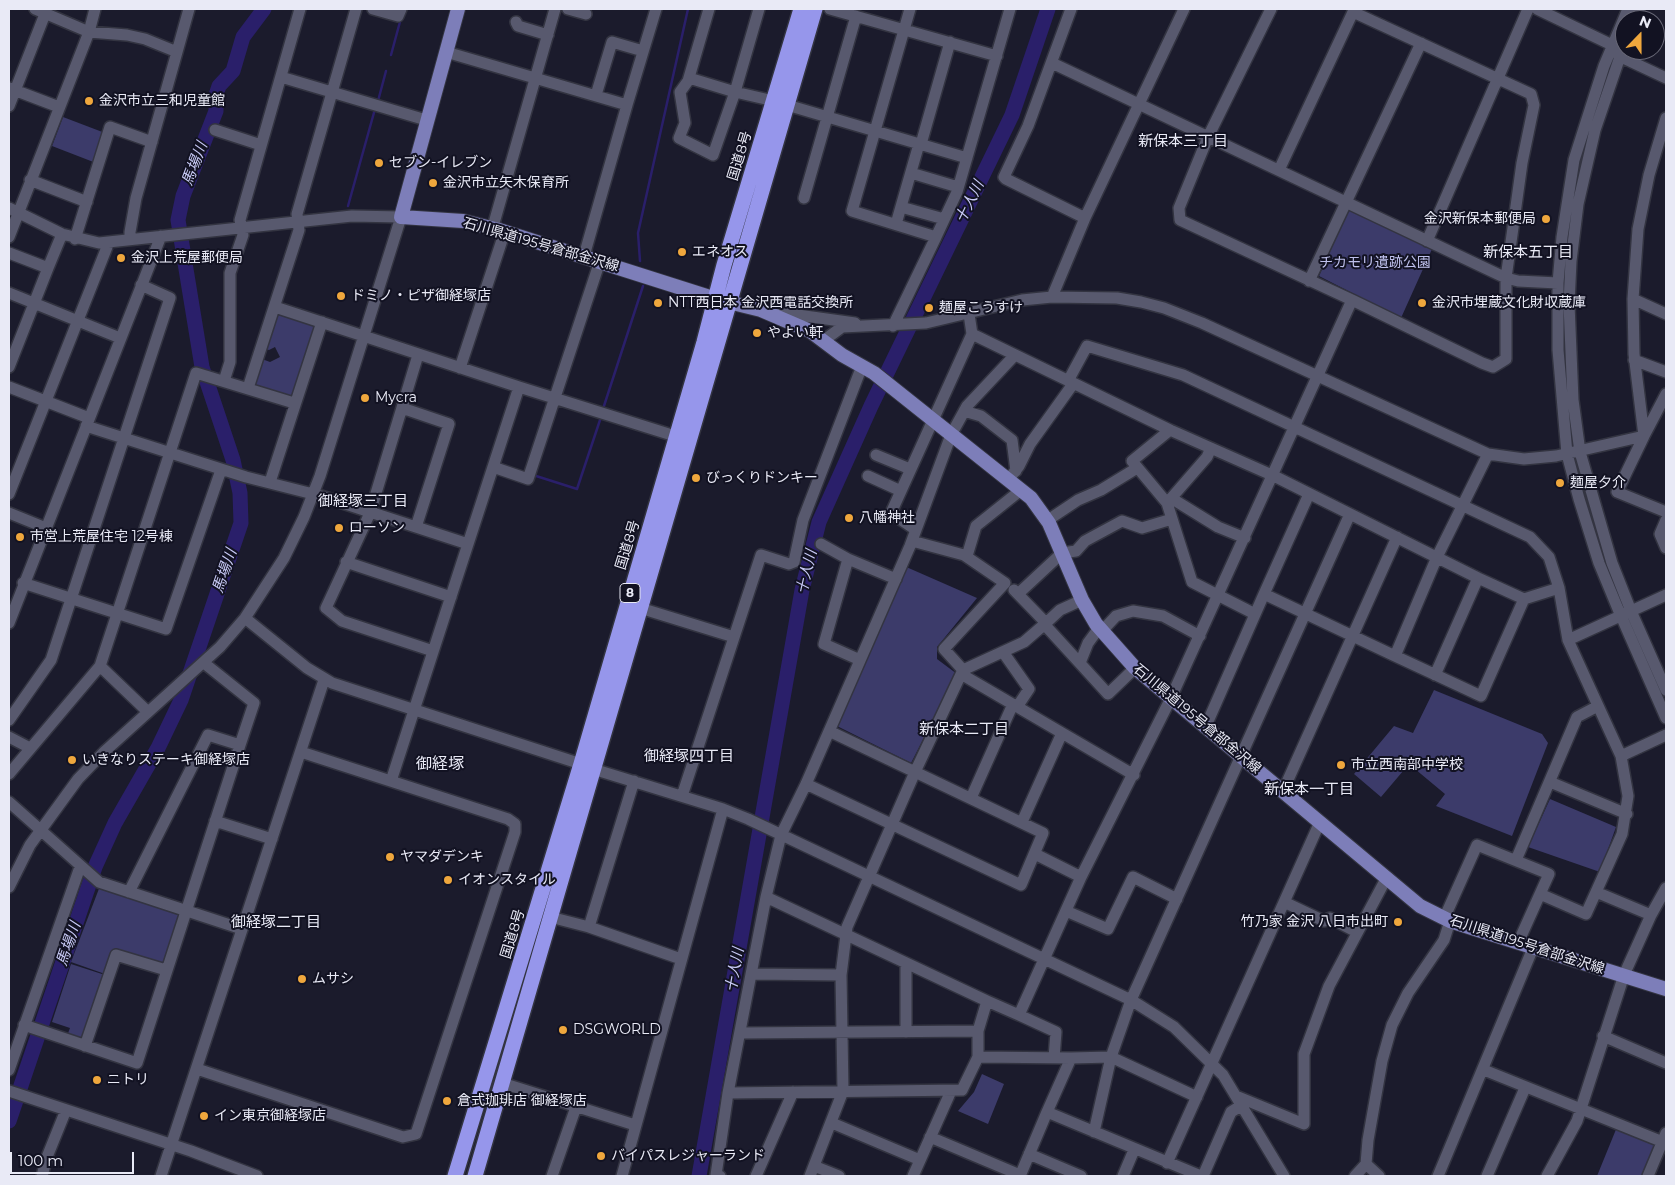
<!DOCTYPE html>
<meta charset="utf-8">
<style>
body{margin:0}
#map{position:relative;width:1675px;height:1185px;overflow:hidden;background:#1b1b2c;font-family:Montserrat,sans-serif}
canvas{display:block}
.frame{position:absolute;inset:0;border:10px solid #e9eaf6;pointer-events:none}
.north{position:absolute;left:1615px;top:10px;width:50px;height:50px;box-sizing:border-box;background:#121222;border:1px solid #686877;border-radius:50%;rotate:22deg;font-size:14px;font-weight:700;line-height:20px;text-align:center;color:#e9eaf6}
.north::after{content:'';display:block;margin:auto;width:18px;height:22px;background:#efa73d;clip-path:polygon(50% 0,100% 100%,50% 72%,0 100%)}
.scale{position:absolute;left:10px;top:1152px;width:124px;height:22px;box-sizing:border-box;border:2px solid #e9eaf6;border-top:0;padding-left:6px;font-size:15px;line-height:18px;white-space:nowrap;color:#e9eaf6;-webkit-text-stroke:4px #121222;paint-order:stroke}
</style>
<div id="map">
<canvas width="1675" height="1185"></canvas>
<div class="frame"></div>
<div class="north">N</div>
<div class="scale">100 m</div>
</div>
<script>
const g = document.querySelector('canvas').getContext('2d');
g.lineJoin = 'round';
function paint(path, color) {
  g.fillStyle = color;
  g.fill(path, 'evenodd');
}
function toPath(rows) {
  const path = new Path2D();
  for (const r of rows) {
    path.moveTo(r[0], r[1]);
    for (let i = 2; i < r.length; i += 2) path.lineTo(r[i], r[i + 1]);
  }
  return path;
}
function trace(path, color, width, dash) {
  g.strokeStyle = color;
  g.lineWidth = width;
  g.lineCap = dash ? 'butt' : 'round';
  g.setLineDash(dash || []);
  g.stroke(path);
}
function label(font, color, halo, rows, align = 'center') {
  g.font = font + ' Montserrat,"Noto Sans JP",sans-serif';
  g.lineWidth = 4;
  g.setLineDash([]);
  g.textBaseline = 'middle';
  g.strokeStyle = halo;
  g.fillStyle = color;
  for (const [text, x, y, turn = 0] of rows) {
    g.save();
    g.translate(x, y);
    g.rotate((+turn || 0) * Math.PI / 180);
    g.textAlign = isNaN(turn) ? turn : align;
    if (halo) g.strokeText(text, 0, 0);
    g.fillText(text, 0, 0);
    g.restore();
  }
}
paint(toPath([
 [63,117,105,133,96,163,52,146],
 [1349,209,1432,249,1401,318,1319,276],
 [280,312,313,322,315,327,294,395,288,398,256,387,254,383,262,359,270,362,280,357,275,347,269,350,265,349,276,314],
 [904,566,977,598,937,647,937,659,957,674,911,763,837,726],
 [1434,690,1542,734,1548,743,1512,836,1436,806,1445,794,1409,764,1381,797,1354,774,1394,726,1413,733],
 [1550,799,1616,827,1600,872,1528,847],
 [100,886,182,912,165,962,161,963,115,948,105,974,71,962],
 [71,964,105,975,85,1037,79,1040,67,1036,70,1028,52,1022],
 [982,1074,1004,1084,988,1124,958,1111,974,1092],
 [1617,1127,1658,1144,1646,1176,1597,1176]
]), '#3c3b6a');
trace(toPath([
 [391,55,401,18],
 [378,101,386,71],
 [348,206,375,109],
 [640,261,638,233,688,9],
 [603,409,643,286],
 [533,475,577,489,601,417]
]), '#2a1f6a', 2.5);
trace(toPath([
 [9,1121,95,867,115,823,158,748,181,700,241,523,240,493,233,460,202,367,178,220,183,196,216,111,216,95,219,86,233,71,243,37,264,9],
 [699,1176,802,590,819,522,871,406,1012,115,1048,9]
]), '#2a1f6a', 15);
const minor = toPath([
 [35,9,89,32,127,35,145,39,177,52,136,198,130,232,130,239],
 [373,9,398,16,401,9],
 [568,9,586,14],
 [709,9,688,81,680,92,685,123,679,138,713,155,735,92,774,101],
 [830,9,997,56],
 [1071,9,1028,126,1004,177,1006,179,1085,218],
 [1271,9,1208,137,1179,208,1180,220,1352,300],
 [1537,9,1612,45,1619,56,1666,78],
 [1628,9,1604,66,1574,160,1562,237,1558,283,1558,350,1567,454,1579,499,1599,563,1618,609,1666,718],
 [1635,20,1639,9],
 [516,22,518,26,548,35],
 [1625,42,1595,130,1578,204,1571,261,1569,304,1573,400,1580,452,1612,563,1631,611,1666,690],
 [177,52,189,9],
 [446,52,627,105,584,256],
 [281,77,426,120],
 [689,78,735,92,759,9],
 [9,88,59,107],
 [596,95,612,42,643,51],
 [627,105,656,9],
 [787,105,967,158],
 [9,106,45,14],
 [215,130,261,145],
 [921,144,950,42],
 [1279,170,1353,12,1531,94,1534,105,1522,163,1506,278,1518,281,1558,283],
 [911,173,958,187],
 [30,180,87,202],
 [804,198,856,16],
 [901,207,944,219],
 [9,208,62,234,99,243,352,216,401,217,320,476,304,517,284,558,245,618,220,647,104,752,78,779,30,845,9,887],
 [896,224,919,144],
 [9,237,89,32,95,9],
 [936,237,957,192,1010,9],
 [75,239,110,127,152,142],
 [1427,241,1528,9],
 [9,253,48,268,9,367],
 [48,268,62,234],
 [1309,281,1421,43],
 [9,293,120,338],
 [1052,297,1085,218,1184,9],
 [1633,299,1666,314],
 [275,307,519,387,391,781],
 [769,311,855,323],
 [969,314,972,334,1170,430,1274,476,1478,578,1524,599,1559,588,1568,640,1621,756,1628,796,1622,834,1596,892,1651,915],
 [893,326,936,237,852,211,910,9],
 [823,341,842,327,926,323,1022,300,1052,297,1117,298,1141,302,1164,308,1202,323,1488,454,1524,459,1556,456,1644,436,1617,492,1666,512],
 [418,355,370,513,326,608,342,621,433,651],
 [1634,360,1666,372],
 [460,368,503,237,494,223,555,9],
 [224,381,230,362,230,273,243,235,240,220,300,9],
 [1068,381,1087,346,1183,375,1530,537,1549,557,1559,588],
 [9,387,89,418],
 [519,387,675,436],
 [248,388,299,230,297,214,356,9],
 [402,408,449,424,416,527],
 [964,411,981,416,1012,440,1016,471],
 [86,426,246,477,321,496,468,544],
 [1170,430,1132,461,1167,503,1192,582,1255,614],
 [1644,436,1634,354,1633,299,1638,229,1649,175,1666,118],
 [1644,436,1666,394],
 [1488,454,1437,557,1395,656,1481,696,1524,599],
 [876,455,910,469],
 [493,467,528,479,600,261],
 [868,476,901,491],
 [1008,480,1019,466,1030,444,1073,384],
 [270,482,322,322],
 [9,494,109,242],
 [1171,498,1218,527,1245,538],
 [1167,503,1207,457,1211,448],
 [9,513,46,528],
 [1048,520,1078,500,1101,490,1137,468],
 [1666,520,1660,534,1666,548],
 [916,530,891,513,972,334],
 [821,544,848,559,896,579],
 [967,556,976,526,1021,490],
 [848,559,824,644,860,660],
 [346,562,451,597],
 [23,583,166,629,221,470],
 [1014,590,1046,623,1060,610,1082,600],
 [1019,593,1062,553,1076,551,1085,541,1122,521,1142,528,1172,519],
 [1264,594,1309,494],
 [640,608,734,637],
 [245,618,307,668,332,683,581,764],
 [9,623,161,236],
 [1044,624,1108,694,1135,668],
 [1102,631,1116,616,1133,611,1163,616,1200,636],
 [1568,640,1666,595],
 [1003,652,1029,689,1017,707],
 [1080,663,1088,643,1099,628],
 [100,666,148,712],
 [963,670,1024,642,1046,623],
 [961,674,1134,775],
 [1435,675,1478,578],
 [9,720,51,660,170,298,141,285],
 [1205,728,1264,594,1395,656],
 [9,737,30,748],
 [1621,756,1666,735],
 [593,769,723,809],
 [9,774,100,666,196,373,294,403],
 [1550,782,1627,814],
 [806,784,1021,885,1043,833,829,731],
 [1283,791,1397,537],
 [682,796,761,555,789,564,794,562,803,520,862,366],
 [971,798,1013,704],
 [9,802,99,882,242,929],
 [215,821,272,839],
 [1022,822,1062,733],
 [1035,854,1081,877],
 [1516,860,1577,717,1598,706],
 [129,892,208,735,240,745,254,703,204,663],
 [766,897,987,1001,978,1031,978,1057,1071,1058,1047,1112],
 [1284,902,1324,921,1330,918,1357,932],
 [1066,911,1108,929,1133,877,1177,899],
 [550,917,589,927,681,959],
 [589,927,634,781],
 [1518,943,1540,894,1586,914,1596,892],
 [906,963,906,1032],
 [752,974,841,975],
 [987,1001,1019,1015,1081,877,1170,700,1352,300,1482,363,1493,367,1506,359,1506,278,1052,63],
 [1019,1015,1056,1032,1054,1058],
 [24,1025,137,1063,240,745],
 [740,1033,978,1031],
 [1603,1036,1666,1063],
 [85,1046,116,955,166,970],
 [1071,1058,1111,1057,1197,1097],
 [197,1069,403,1137,416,1134,515,832,515,824,508,819,301,752],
 [9,1070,80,867],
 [1484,1070,1663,1142],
 [502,1083,635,1125],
 [9,1091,191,1151,257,1176],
 [728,1093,962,1090,978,1057],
 [1236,1096,1304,1124,1304,1054,1329,986,1387,877],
 [832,1123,920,1160],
 [1094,1132,1111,1057,1131,1000,1350,514],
 [930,1137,1020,1175],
 [1029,1154,1081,1176],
 [1167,1163,1320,822],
 [1366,1164,1368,1140,1382,1061,1392,1025,1408,993,1444,940,1450,921,1447,912,1477,845,1549,874,1540,894],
 [814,1166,839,1176],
 [42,1176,47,1157,66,1110],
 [161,1176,324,680],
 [552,1176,576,1107],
 [622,1176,723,809,748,819,1131,1000,1174,1027,1223,1075,1284,1176],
 [720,1176,716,1175,728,1093,766,897,781,835,806,784,910,546,951,435,967,406,1014,356],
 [756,1176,793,1092],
 [810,1176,843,1091,841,975,847,927,915,772,963,670,944,649,1005,583,964,555,912,541],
 [913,1176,951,1091],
 [1020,1176,1047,1112,1201,1176],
 [1123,1176,1134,1150],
 [1203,1176,1231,1112,1242,1105],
 [1355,1176,1366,1164,1379,1176],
 [1438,1176,1533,948],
 [1487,1176,1525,1088],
 [1547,1176,1577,1121,1624,975,1651,915,1666,888],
 [1648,1176,1666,1133]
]);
const major = toPath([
 [458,9,401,217,463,221,499,230,716,299,761,310,810,331,842,355,874,373,1031,498,1049,523,1082,600,1096,624,1135,668,1420,906,1450,921,1475,929,1666,989]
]);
const highway = toPath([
 [455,1176,581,764,704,342,724,265,801,9],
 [475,1176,815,9]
]);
trace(minor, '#333441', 14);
trace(major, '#333441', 16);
trace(highway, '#333441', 18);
trace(minor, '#58596e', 11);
trace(major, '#7d7eb9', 14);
trace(highway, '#9696eb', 15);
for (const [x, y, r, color] of [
 [89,101,5,"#efa73d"],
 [379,163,5,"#efa73d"],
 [433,183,5,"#efa73d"],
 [1546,219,5,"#efa73d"],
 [682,252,5,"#efa73d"],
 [121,258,5,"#efa73d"],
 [341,296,5,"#efa73d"],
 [658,303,5,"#efa73d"],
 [1422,303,5,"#efa73d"],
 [929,308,5,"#efa73d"],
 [757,333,5,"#efa73d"],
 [365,398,5,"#efa73d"],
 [696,478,5,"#efa73d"],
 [1560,483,5,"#efa73d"],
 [849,518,5,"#efa73d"],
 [339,528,5,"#efa73d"],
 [20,537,5,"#efa73d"],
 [72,760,5,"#efa73d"],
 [1341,765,5,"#efa73d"],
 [390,857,5,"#efa73d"],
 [448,880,5,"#efa73d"],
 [1398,922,5,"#efa73d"],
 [302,979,5,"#efa73d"],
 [563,1030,5,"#efa73d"],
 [97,1080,5,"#efa73d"],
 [447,1101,5,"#efa73d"],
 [204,1116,5,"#efa73d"],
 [601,1156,5,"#efa73d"]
]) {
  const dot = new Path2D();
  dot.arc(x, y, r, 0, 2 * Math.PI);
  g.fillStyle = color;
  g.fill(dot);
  trace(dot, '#121222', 2);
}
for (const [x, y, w] of [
 [630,593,20]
]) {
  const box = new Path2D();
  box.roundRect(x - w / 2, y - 9.5, w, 19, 4);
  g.fillStyle = '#121222';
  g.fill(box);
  trace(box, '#e9eaf6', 1);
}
label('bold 12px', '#e9eaf6', null, [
 ["8",630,593]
]);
label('14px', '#e9eaf6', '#121222', [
 ["金沢市立三和児童館",99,101],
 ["セブン-イレブン",389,163],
 ["金沢市立矢木保育所",443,183],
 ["金沢新保本郵便局",1536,219,"right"],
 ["エネオス",692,252],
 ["金沢上荒屋郵便局",131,258],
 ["ドミノ・ピザ御経塚店",351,296],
 ["NTT西日本 金沢西電話交換所",668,303],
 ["金沢市埋蔵文化財収蔵庫",1432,303],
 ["麺屋こうすけ",939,308],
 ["やよい軒",767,333],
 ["Mycra",375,398],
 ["びっくりドンキー",706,478],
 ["麺屋夕介",1570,483],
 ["八幡神社",859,518],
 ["ローソン",349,528],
 ["市営上荒屋住宅 12号棟",30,537],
 ["いきなりステーキ御経塚店",82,760],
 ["市立西南部中学校",1351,765],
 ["ヤマダデンキ",400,857],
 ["イオンスタイル",458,880],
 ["竹乃家 金沢 八日市出町",1388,922,"right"],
 ["ムサシ",312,979],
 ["DSGWORLD",573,1030],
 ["ニトリ",107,1080],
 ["倉式珈琲店 御経塚店",457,1101],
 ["イン東京御経塚店",214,1116],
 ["バイパスレジャーランド",611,1156]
], 'left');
label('14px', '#e9eaf6', '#121222', [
 ["国道8号",740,156,-73],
 ["石川県道195号倉部金沢線",541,245,16],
 ["国道8号",628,545,-73],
 ["石川県道195号倉部金沢線",1197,719,40],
 ["国道8号",513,934,-73],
 ["石川県道195号倉部金沢線",1527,945,18]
]);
label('14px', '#bec0ec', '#121222', [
 ["チカモリ遺跡公園",1375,263]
]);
label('15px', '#e9eaf6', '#121222', [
 ["新保本三丁目",1183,142],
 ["新保本五丁目",1528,253],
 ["御経塚三丁目",363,502],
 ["新保本二丁目",964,730],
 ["御経塚四丁目",689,757],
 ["新保本一丁目",1309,790],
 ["御経塚二丁目",276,923]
]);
label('italic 15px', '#c8caf6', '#121222', [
 ["馬場川",195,164,-69],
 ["十人川",970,202,-64],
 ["馬場川",225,571,-71],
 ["十人川",807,572,-77],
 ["馬場川",69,944,-71],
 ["十人川",735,970,-80]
]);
label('16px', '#e9eaf6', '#121222', [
 ["御経塚",440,764]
]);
</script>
